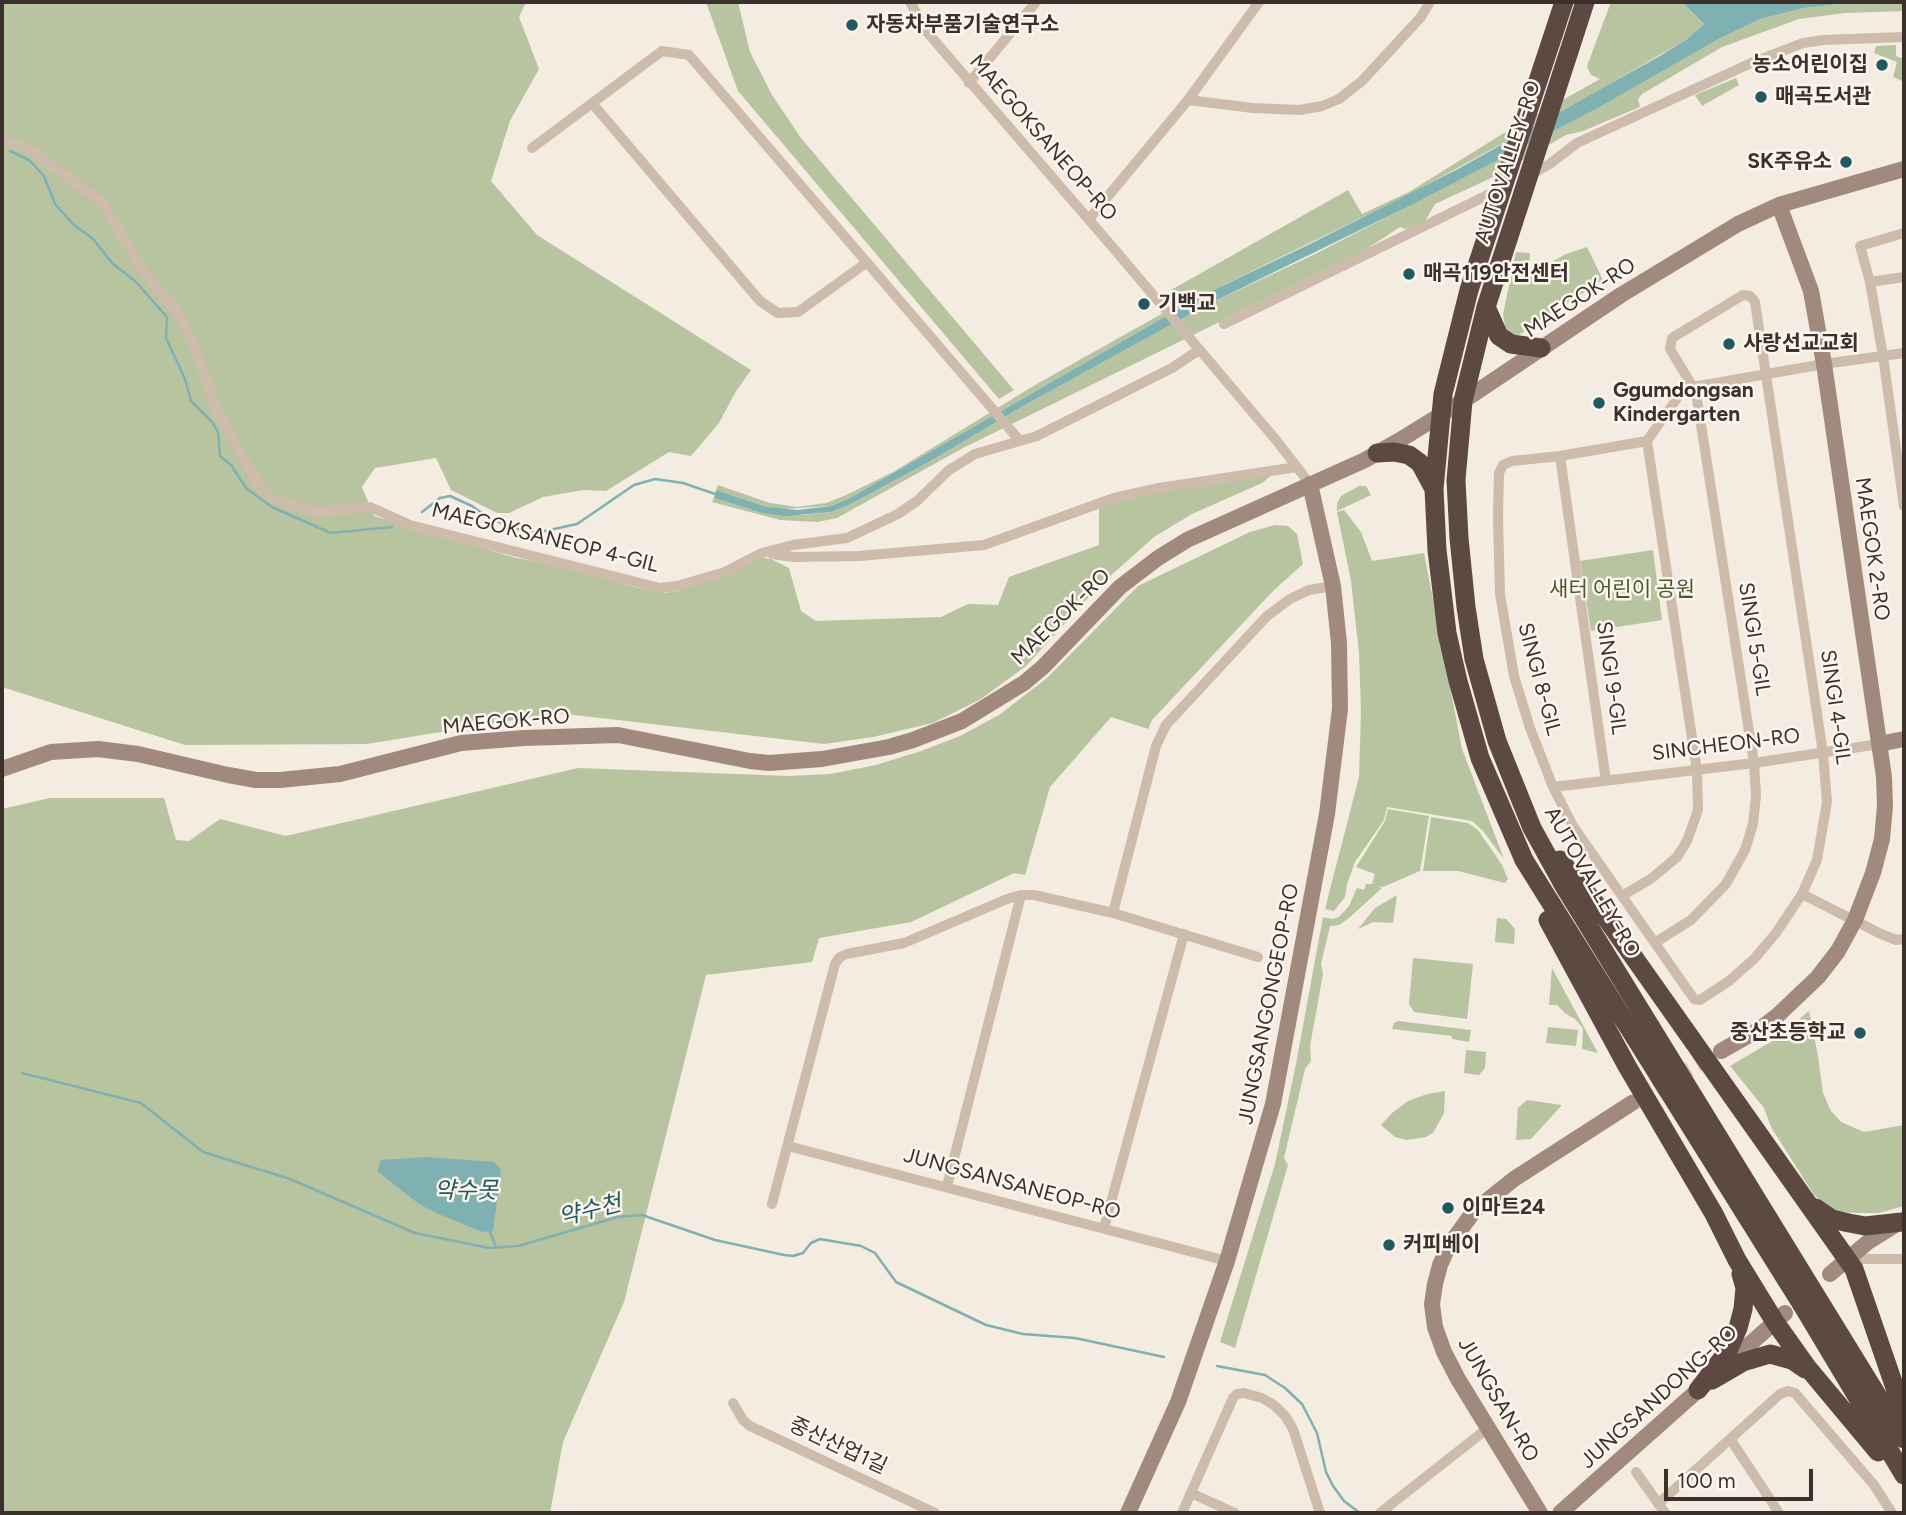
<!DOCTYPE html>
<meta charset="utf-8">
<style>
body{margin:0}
#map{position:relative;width:1906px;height:1515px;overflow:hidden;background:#f4ebe1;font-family:Figtree,sans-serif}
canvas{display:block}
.frame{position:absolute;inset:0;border:4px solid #3b302b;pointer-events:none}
.scale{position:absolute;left:1664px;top:1469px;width:149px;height:32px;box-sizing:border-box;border:4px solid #3b302b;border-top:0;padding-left:9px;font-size:21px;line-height:24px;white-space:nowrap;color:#3b302b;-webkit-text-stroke:5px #fbf5ee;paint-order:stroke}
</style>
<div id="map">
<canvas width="1906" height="1515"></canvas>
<div class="frame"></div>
<div class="scale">100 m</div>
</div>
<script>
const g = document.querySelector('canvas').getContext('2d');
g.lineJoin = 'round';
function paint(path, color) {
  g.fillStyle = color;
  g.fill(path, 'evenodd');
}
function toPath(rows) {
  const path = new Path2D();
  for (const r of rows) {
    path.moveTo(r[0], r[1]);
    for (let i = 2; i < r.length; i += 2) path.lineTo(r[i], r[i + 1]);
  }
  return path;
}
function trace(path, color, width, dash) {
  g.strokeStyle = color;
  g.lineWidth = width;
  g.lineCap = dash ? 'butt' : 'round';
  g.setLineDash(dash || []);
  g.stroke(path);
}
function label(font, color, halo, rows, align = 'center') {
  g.font = font + ' Figtree,"Noto Sans KR",sans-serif';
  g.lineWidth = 5;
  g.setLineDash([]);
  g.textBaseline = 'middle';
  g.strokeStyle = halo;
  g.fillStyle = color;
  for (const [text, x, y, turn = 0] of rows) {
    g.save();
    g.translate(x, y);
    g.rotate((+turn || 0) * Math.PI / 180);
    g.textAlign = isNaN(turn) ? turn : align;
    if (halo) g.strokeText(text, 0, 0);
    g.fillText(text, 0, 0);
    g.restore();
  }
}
paint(toPath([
 [2,2,526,2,519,17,539,69,510,121,491,181,537,235,751,370,735,393,719,423,691,456,669,452,606,491,583,490,543,497,509,513,497,513,451,490,436,458,375,468,362,487,374,516,516,558,563,566,634,587,664,593,678,591,763,558,771,559,789,568,801,611,816,621,941,617,968,604,998,605,1009,577,1099,545,1099,508,1135,496,1272,475,1262,483,1192,514,1154,537,1099,586,1026,666,981,699,933,723,873,737,824,744,557,713,367,744,185,745,2,687],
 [706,2,738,2,750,52,772,95,801,138,1014,390,999,399,738,91],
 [1611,2,1682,2,1704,24,1687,39,1589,96,1410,194,1201,296,848,499,831,506,784,509,767,507,716,490,718,485,770,503,797,507,826,503,844,496,893,472,1035,385,1181,303,1171,290,1348,190,1362,214,1409,192,1504,133,1600,79,1591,75,1587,66],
 [1857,2,1904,2,1904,11,1845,13,1799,19,1722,47,1642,94,1638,99,1640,107,1583,131,1566,135,1489,179,1435,204,1425,221,1406,229,1400,227,1362,252,963,448,837,518,817,522,780,520,712,502,714,498,762,513,803,515,831,512,851,504,936,458,1025,405,1207,305,1315,254,1598,108,1717,40,1760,19,1804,8],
 [1896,45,1896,56,1904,59,1904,82,1893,77,1897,62,1874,53,1876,46],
 [1736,78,1739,85,1702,106,1695,95],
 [1587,247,1603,280,1517,336,1506,332,1503,314,1516,252,1530,253,1529,274,1566,254],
 [1359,486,1366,486,1371,495,1337,511,1337,503,1341,496],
 [1344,510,1361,532,1372,561,1424,553,1462,749,1504,859,1483,831,1472,821,1387,807,1384,820,1355,862,1347,884,1345,897,1334,911,1325,909,1359,777,1361,710,1359,653,1351,581,1337,512],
 [1275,525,1288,526,1297,534,1303,564,1274,590,1152,720,1148,729,1111,717,1050,787,1025,875,1014,873,911,922,819,938,812,962,706,975,624,1302,563,1442,550,1513,2,1513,2,809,50,798,164,798,176,840,189,841,220,819,286,836,578,768,789,776,830,774,876,765,921,751,960,736,999,715,1047,678,1138,586,1250,532],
 [1653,550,1662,620,1591,631,1580,561],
 [1388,809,1429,816,1420,871,1383,887,1378,886,1382,888,1349,918,1339,925,1330,926,1321,964,1323,974,1310,1046,1311,1061,1305,1069,1284,1158,1288,1165,1235,1348,1220,1342,1275,1164,1296,1064,1323,917,1332,919,1339,917,1349,906,1357,888,1364,890,1366,884,1372,884,1375,874,1356,867,1385,821],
 [1431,817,1468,823,1478,830,1502,865,1508,879,1505,883,1458,871,1423,871],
 [1397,895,1393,923,1373,922,1358,929,1375,908],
 [1497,918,1506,919,1515,929,1514,944,1495,942],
 [1413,958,1473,964,1467,1019,1414,1012,1409,1004],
 [1552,968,1598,1053,1582,1049,1583,1028,1575,1019,1566,1014,1557,1005,1549,1005],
 [1809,1011,1818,1056,1823,1093,1831,1111,1841,1122,1864,1132,1904,1125,1904,1206,1879,1213,1857,1213,1836,1211,1814,1195,1771,1127,1764,1108,1730,1066,1774,1040],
 [1398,1021,1471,1030,1469,1042,1452,1039,1452,1036,1392,1029,1394,1023],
 [1548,1027,1578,1030,1576,1046,1546,1043],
 [1466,1050,1486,1052,1485,1068,1479,1075,1464,1073],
 [1445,1091,1444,1113,1433,1133,1426,1137,1407,1140,1395,1137,1381,1125,1392,1113,1408,1101,1427,1094],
 [1527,1100,1562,1105,1531,1139,1516,1140,1518,1108]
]), '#b8c4a0');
paint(toPath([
 [1682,2,1857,2,1804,8,1760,19,1717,40,1598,108,1415,203,1207,305,1025,405,936,458,851,504,831,512,786,516,762,513,714,498,716,490,767,507,798,510,831,506,848,499,1201,296,1310,244,1458,169,1658,57,1687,39,1704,24],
 [427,1157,494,1162,501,1170,493,1231,482,1232,441,1215,419,1204,377,1171,381,1160]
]), '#7fb0b2');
trace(toPath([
 [10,151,29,160,44,176,55,204,74,225,93,239,112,263,136,282,167,317,166,338,185,379,191,401,212,422,218,432,220,456,231,465,246,488,272,507,331,533,392,527],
 [422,512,440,498,450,496,472,506,489,518,502,523,518,529,540,532,577,524,634,485,655,479,683,483,718,495],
 [22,1073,141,1103,203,1152,290,1179,415,1233,489,1248,518,1246,618,1217,642,1215,715,1240,784,1255,793,1256,803,1253,811,1243,820,1239,861,1246,875,1253,896,1282,986,1325,1023,1334,1075,1338,1164,1357],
 [490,1232,496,1247],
 [1217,1366,1265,1375,1285,1388,1302,1404,1317,1433,1326,1472,1333,1486,1344,1501,1360,1513]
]), '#7fb0b2', 2.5);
trace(toPath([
 [1635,1102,1715,1054]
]), '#cfc6bd', 16, [16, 8]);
trace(toPath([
 [910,2,927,32,1115,250,1276,440,1310,484],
 [969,83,1036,2],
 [1188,100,1259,2],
 [592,103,760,301,778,313,798,312,866,263],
 [2,141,28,148,103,203,143,271,181,317,195,349,218,413,260,487,274,500,316,512,370,507,410,525,660,588,677,586,725,572,762,553,793,545,847,538,898,514,917,501,949,470,975,454,1037,436,1172,368,1199,350],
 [532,148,662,51,689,55,1020,441],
 [1529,176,1551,163,1577,143,1749,64,1803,43,1823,40,1904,37],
 [1089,219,1188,100,1253,108,1300,110,1322,106,1339,99,1362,81,1421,17,1430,2],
 [1904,233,1860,246,1870,282,1883,356,1904,506],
 [1870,282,1904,277],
 [1224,324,1504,187],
 [1647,441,1560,456,1512,461,1503,465,1499,473,1498,517,1500,594,1514,676,1530,728,1553,787,1573,826,1694,999,1700,1000,1729,981,1754,959,1776,933,1802,894,1817,860,1827,802,1823,753,1755,302,1750,296,1743,295,1672,338,1670,349,1693,387,1697,399,1754,763,1756,795,1753,824,1745,850,1726,884,1691,920,1656,942],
 [1560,456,1606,781],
 [772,554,794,557,859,556,984,545,1114,498,1159,488,1297,467],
 [1553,787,1754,763,1879,744],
 [1802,894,1881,934,1896,940,1904,939],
 [1622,896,1652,878,1677,857,1687,841,1698,810,1697,771,1647,441,1680,394,1693,387,1824,364,1904,353],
 [1113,913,1156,746,1166,725,1267,616,1290,599,1309,590,1333,586],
 [788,1146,1227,1261],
 [947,1186,1021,895],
 [772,1204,835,964,840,957,847,954,904,943,1007,899,1021,895,1034,895,1113,913,1258,957],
 [1104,1228,1184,934],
 [1848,1259,1904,1259],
 [733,1403,743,1420,750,1426,935,1513],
 [1731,1440,1779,1513],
 [1636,1472,1665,1513],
 [1191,1493,1235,1513],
 [1658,1504,1780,1394,1788,1391,1795,1393,1874,1485,1892,1513],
 [1182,1513,1233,1398,1237,1394,1244,1393,1262,1398,1274,1405,1286,1417,1293,1429,1320,1513],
 [1380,1513,1488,1428]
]), '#cdbbac', 10);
trace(toPath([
 [1879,744,1904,739],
 [2,769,51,752,98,749,138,754,228,775,256,780,280,780,340,774,461,743,524,738,618,735,750,761,769,763,822,759,889,747,913,740,962,721,1024,683,1043,667,1120,587,1158,558,1187,540,1365,460,1400,440,1463,401,1621,295,1738,224,1779,205,1904,169],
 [1721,1051,1760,1029,1778,1015,1818,977,1838,951,1855,920,1873,873,1882,839,1885,806,1884,777,1824,364,1811,291,1779,205],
 [1830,1274,1868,1242,1895,1225],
 [1724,1367,1785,1313],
 [1128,1513,1178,1402,1227,1261,1254,1169,1273,1104,1327,814,1340,709,1339,643,1333,586,1310,484],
 [1540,1513,1458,1379,1444,1352,1435,1327,1432,1304,1435,1284,1440,1265,1448,1247,1474,1211,1514,1179,1632,1103],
 [1560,1513,1705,1384]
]), '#a18a7d', 16);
trace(toPath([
 [1564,2,1469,290,1443,394,1434,489,1437,550,1447,633,1458,681,1480,758,1524,860,1804,1308,1904,1475],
 [1585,2,1486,307,1463,401,1456,480,1459,538,1466,607,1474,659,1497,741,1532,828,1564,886,1904,1439],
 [1486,307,1499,336,1511,344,1541,348],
 [1377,453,1394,452,1409,455,1420,463,1434,489],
 [1560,860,1599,908,1854,1269,1904,1414],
 [1548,920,1627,1066,1714,1214,1737,1260,1775,1322,1807,1367,1878,1452],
 [1816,1208,1832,1219,1849,1223,1865,1226,1902,1222],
 [1712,1380,1743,1362,1770,1354,1792,1360,1805,1369],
 [1698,1390,1728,1351,1738,1328,1743,1309,1745,1288,1741,1274]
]), '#5c4a42', 19);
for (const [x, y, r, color] of [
 [852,25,7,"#1f5a5e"],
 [1882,65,7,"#1f5a5e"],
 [1761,97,7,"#1f5a5e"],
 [1846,162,7,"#1f5a5e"],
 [1409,274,7,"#1f5a5e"],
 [1144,304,7,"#1f5a5e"],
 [1729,344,7,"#1f5a5e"],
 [1599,403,7,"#1f5a5e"],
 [1860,1033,7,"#1f5a5e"],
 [1448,1208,7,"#1f5a5e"],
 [1389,1245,7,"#1f5a5e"]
]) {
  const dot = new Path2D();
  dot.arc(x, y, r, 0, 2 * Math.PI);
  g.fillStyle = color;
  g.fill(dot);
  trace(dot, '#fbf5ee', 2.5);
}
label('bold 21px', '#3b302b', '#fbf5ee', [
 ["자동차부품기술연구소",866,25],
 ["농소어린이집",1868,65,"right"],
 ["매곡도서관",1775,97],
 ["SK주유소",1832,162,"right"],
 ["매곡119안전센터",1423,274],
 ["기백교",1158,304],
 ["사랑선교교회",1743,344],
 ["Ggumdongsan",1613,391],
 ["Kindergarten",1613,415],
 ["중산초등학교",1846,1033,"right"],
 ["이마트24",1462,1208],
 ["커피베이",1403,1245]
], 'left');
label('21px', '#3b302b', '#fbf5ee', [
 ["MAEGOKSANEOP-RO",1043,138,49],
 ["AUTOVALLEY-RO",1508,162,-72],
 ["MAEGOK-RO",1580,298,-33],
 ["MAEGOKSANEOP 4-GIL",545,538,14],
 ["MAEGOK 2-RO",1872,549,82],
 ["MAEGOK-RO",1061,617,-44],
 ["SINGI 5-GIL",1754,639,81],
 ["SINGI 9-GIL",1611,678,82],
 ["SINGI 8-GIL",1539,679,75],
 ["SINGI 4-GIL",1835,707,82],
 ["MAEGOK-RO",506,722,-5],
 ["SINCHEON-RO",1726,745,-7],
 ["AUTOVALLEY-RO",1592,882,60],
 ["JUNGSANGONGEOP-RO",1269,1004,-79],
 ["JUNGSANSANEOP-RO",1012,1184,15],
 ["JUNGSANDONG-RO",1659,1397,-42],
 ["JUNGSAN-RO",1498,1400,60],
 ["중산산업1길",838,1446,25]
]);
label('21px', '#4a5a2e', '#fbf5ee', [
 ["새터 어린이 공원",1622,590]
]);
label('italic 23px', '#1f5a5e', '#fbf5ee', [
 ["약수못",466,1191],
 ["약수천",590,1211,-14]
]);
</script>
